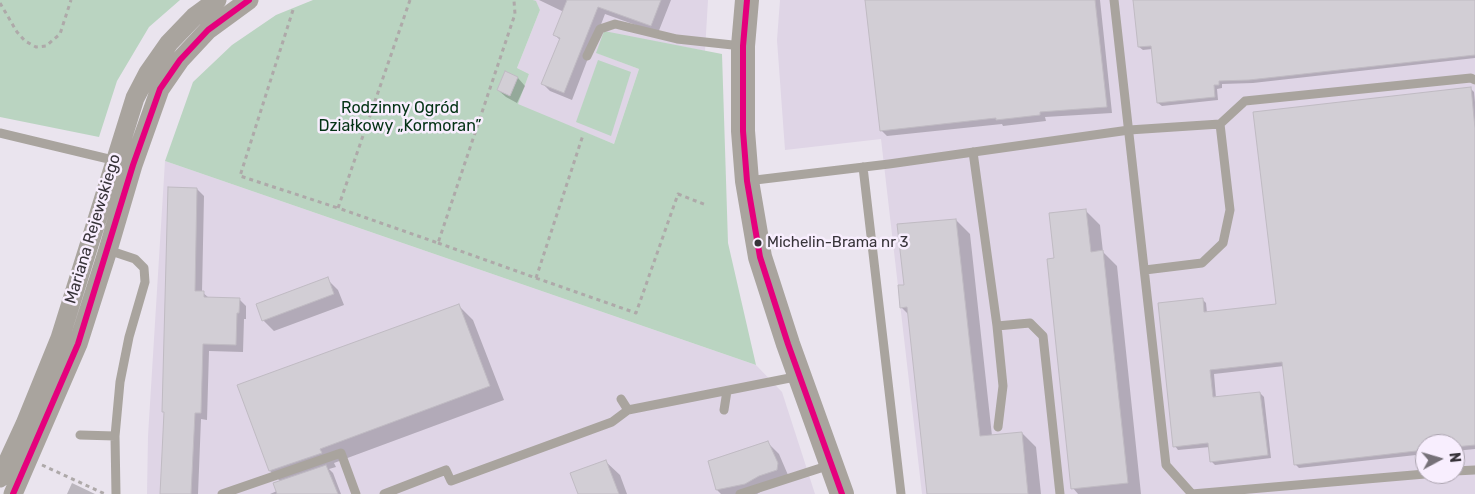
<!DOCTYPE html>
<meta charset="utf-8">
<style>
body{margin:0}
#map{position:relative;width:1475px;height:494px;overflow:hidden;background:#eae4ee;font-family:Rubik,sans-serif}
canvas{display:block}
.north{position:absolute;left:1415px;top:434px;width:50px;height:50px;box-sizing:border-box;background:#f8eefe;border:1px solid #aba3af;border-radius:50%;rotate:84deg;font-size:14px;font-weight:700;line-height:20px;text-align:center;color:#373339}
.north::after{content:'';display:block;margin:auto;width:18px;height:22px;background:#767178;clip-path:polygon(50% 0,100% 100%,50% 72%,0 100%)}
</style>
<div id="map">
<canvas width="1475" height="494"></canvas>
<div class="north">N</div>
</div>
<script>
const g = document.querySelector('canvas').getContext('2d');
g.lineJoin = 'round';
function paint(path, color) {
  g.fillStyle = color;
  g.fill(path, 'evenodd');
}
function toPath(rows) {
  const path = new Path2D();
  for (const r of rows) {
    path.moveTo(r[0], r[1]);
    for (let i = 2; i < r.length; i += 2) path.lineTo(r[i], r[i + 1]);
  }
  return path;
}
function trace(path, color, width, dash) {
  g.strokeStyle = color;
  g.lineWidth = width;
  g.lineCap = dash ? 'butt' : 'round';
  g.setLineDash(dash || []);
  g.stroke(path);
}
function label(font, color, halo, rows, align = 'center') {
  g.font = font + ' Rubik,sans-serif';
  g.lineWidth = 5;
  g.setLineDash([]);
  g.textBaseline = 'middle';
  g.strokeStyle = halo;
  g.fillStyle = color;
  for (const [text, x, y, turn = 0] of rows) {
    g.save();
    g.translate(x, y);
    g.rotate((+turn || 0) * Math.PI / 180);
    g.textAlign = isNaN(turn) ? turn : align;
    if (halo) g.strokeText(text, 0, 0);
    g.fillText(text, 0, 0);
    g.restore();
  }
}
paint(toPath([
 [533,0,708,0,705,51,604,32,597,53,639,69,614,144,517,105,529,74,517,68,540,10,536,2],
 [780,0,1475,0,1475,494,922,494,881,139,785,150,777,40],
 [1425,444,1455,444,1455,474,1425,474],
 [165,161,756,365,782,392,815,494,147,494,148,436]
]), '#dfd5e6');
paint(toPath([
 [0,0,180,0,149,27,117,81,99,137,0,117],
 [313,0,533,0,536,1,540,10,517,68,529,74,518,104,614,144,639,69,596,53,604,31,722,54,728,243,756,365,165,161,193,82,232,45,276,15],
 [598,60,631,72,611,136,576,122]
]), '#bad4c1');
paint(toPath([
 [539,0,671,0,658,33,605,14,572,100,550,91,543,84,560,40,555,35,564,12],
 [866,0,1100,0,1112,113,1045,117,1046,121,1003,126,1002,124,887,136,881,130],
 [1134,0,1475,0,1475,58,1253,83,1222,84,1222,88,1217,89,1218,100,1162,106,1158,103,1152,49,1143,50,1139,47],
 [505,73,518,78,525,86,517,103,506,97,498,90],
 [1470,88,1474,92,1475,102,1475,449,1455,451,1455,444,1425,444,1425,454,1299,468,1295,464,1284,366,1214,374,1216,398,1260,393,1264,397,1271,458,1215,465,1211,461,1210,447,1178,450,1175,446,1202,299,1206,303,1207,313,1277,305],
 [197,189,204,196,202,292,209,298,239,299,246,306,246,319,244,319,243,352,209,351,207,420,201,419,198,494,161,494,165,413,164,412],
 [1086,211,1100,225,1103,252,1117,266,1141,494,1078,494,1073,488,1055,259],
 [956,220,970,234,992,436,1022,433,1036,447,1041,494,929,494,909,315,901,307,905,286],
 [327,279,338,290,344,305,274,331,263,320],
 [459,306,473,320,504,400,334,463,336,467,329,469,333,473,341,494,270,494,277,491,281,482,270,471],
 [768,443,779,454,788,475,757,494,721,494,717,490],
 [605,461,620,475,627,494,579,494],
 [72,483,95,494,67,494]
]), '#0003');
const building = toPath([
 [567,0,661,0,651,26,598,7,564,93,541,84,560,38,553,35,567,0],
 [865,0,1095,0,1107,107,1040,112,1040,115,996,120,996,118,880,131,865,0],
 [1133,0,1475,0,1475,55,1249,80,1219,81,1219,85,1214,85,1215,97,1157,103,1151,46,1138,47,1133,0],
 [505,71,518,77,510,96,497,90,505,71],
 [1471,87,1475,128,1475,445,1455,447,1455,444,1425,444,1425,450,1294,465,1282,362,1210,370,1213,397,1260,392,1268,455,1210,462,1208,443,1173,447,1158,303,1203,298,1204,312,1276,304,1253,112,1471,87],
 [168,187,197,188,195,291,204,291,204,297,240,298,239,313,237,313,236,345,203,344,201,413,195,413,191,494,160,494,164,412,162,412,168,187],
 [1086,209,1091,252,1103,250,1128,483,1071,489,1047,259,1054,258,1049,213,1086,209],
 [956,219,980,436,1022,432,1028,494,927,494,907,307,900,308,898,285,904,285,897,224,956,219],
 [328,277,334,294,262,321,256,304,328,277],
 [459,304,490,386,320,449,322,453,269,471,237,385,459,304],
 [768,441,778,463,777,470,759,476,745,484,716,490,708,461,768,441],
 [606,460,619,494,578,494,570,473,606,460],
 [326,465,338,494,277,494,273,483,326,465]
]);
paint(building, '#d2ced5');
trace(building, '#c0bbc3', 1);
trace(toPath([
 [410,0,338,208,438,243,515,14,514,1,512,0],
 [0,3,17,32,25,41,36,47,46,46,60,34,71,0],
 [293,10,240,176,338,208],
 [438,243,536,278,583,135],
 [536,278,636,313,678,194,706,205],
 [42,465,105,494]
]), '#aea9a9', 3, [4, 4]);
trace(toPath([
 [1114,0,1166,465,1192,494],
 [587,56,600,29,615,24,677,39,742,46],
 [0,133,117,161],
 [973,152,997,326,1003,386,998,427],
 [863,167,901,494],
 [747,181,889,164,1129,130,1220,124,1245,101,1471,78,1475,80],
 [108,250,135,259,144,268,145,282,129,337,120,382,115,436,116,494],
 [1145,270,1202,263,1223,243,1230,210,1220,124],
 [997,326,1030,323,1043,336,1060,494],
 [621,399,628,410],
 [724,410,727,391],
 [80,435,115,436],
 [1455,471,1475,470],
 [222,494,341,453,356,494],
 [384,494,446,470,451,481,612,422,628,410,800,376],
 [740,494,830,465],
 [1192,494,1425,474]
]), '#a9a49e', 9);
trace(toPath([
 [0,478,25,424,60,338,135,98,148,73,169,43,194,17,217,0],
 [13,494,78,344,108,250,133,165,160,89,180,60,208,30,249,0]
]), '#a9a49e', 19);
trace(toPath([
 [747,0,743,46,743,131,747,181,760,257,788,344,842,494]
]), '#a9a49e', 24);
trace(toPath([
 [747,0,743,46,743,131,747,181,760,257,788,344,842,494],
 [13,494,78,344,133,165,160,89,180,60,208,30,249,0]
]), '#e5007d', 6);
for (const [x, y, r, color] of [
 [758,243,4.5,"#373339"]
]) {
  const dot = new Path2D();
  dot.arc(x, y, r, 0, 2 * Math.PI);
  g.fillStyle = color;
  g.fill(dot);
  trace(dot, '#f8eefe', 2);
}
label('15px', '#373339', '#f8eefe', [
 ["Michelin-Brama nr 3",767,243]
], 'left');
label('16px', '#043315', '#f8eefe', [
 ["Rodzinny Ogród",400,108],
 ["Działkowy „Kormoran”",400,126]
]);
label('16px', '#373339', '#f8eefe', [
 ["Mariana Rejewskiego",93,229,-73]
]);
</script>
